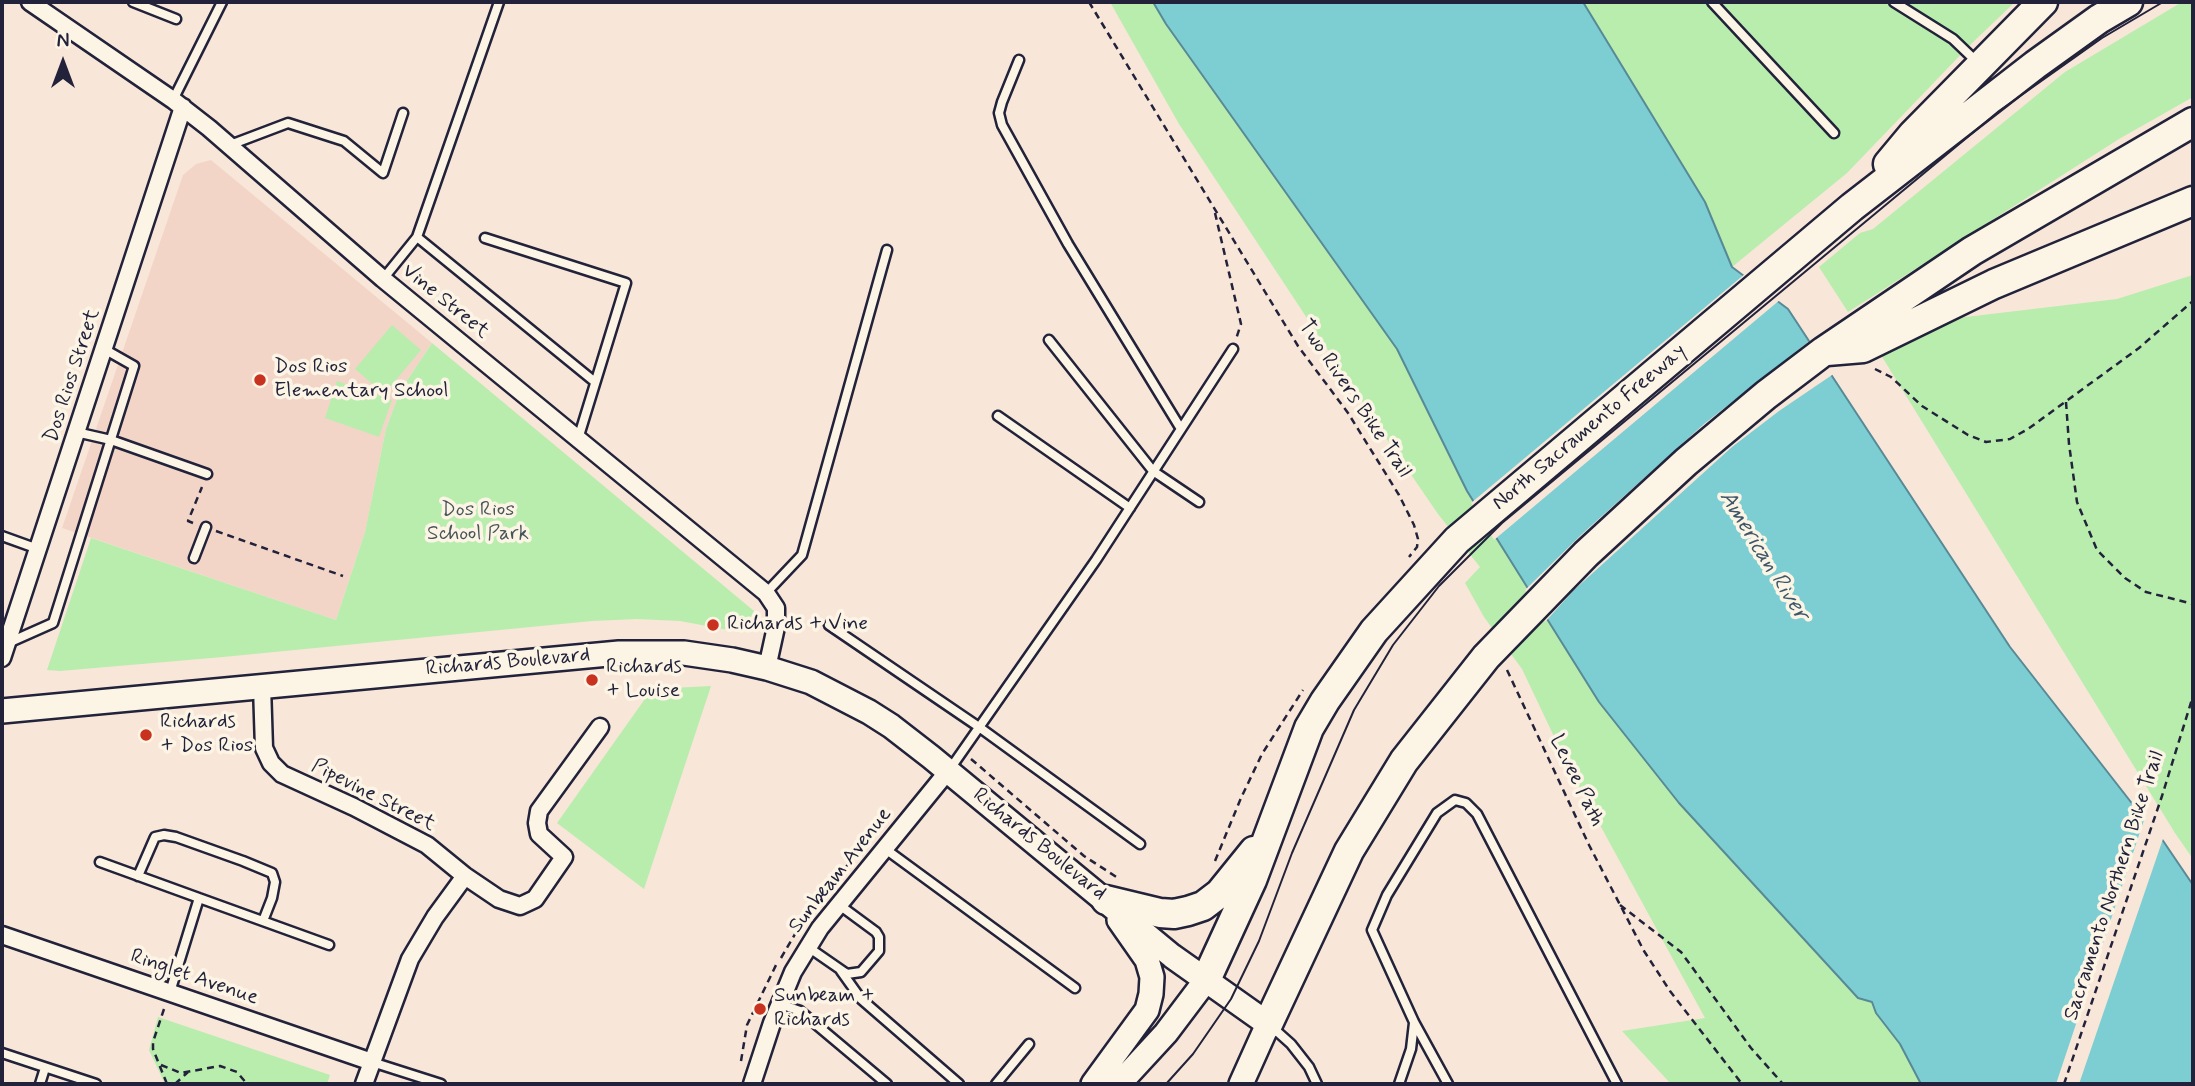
<!DOCTYPE html>
<style>
body{margin:0}
#map{position:relative;width:2195px;height:1086px;overflow:hidden;background:#f8e6d8;font-family:Mynerve,sans-serif}
canvas{display:block}
.frame{position:absolute;inset:0;border:4px solid #22223b;pointer-events:none}
.north{position:absolute;left:28px;top:28px;width:70px;height:70px;-webkit-text-stroke:5px #fcf5e5;paint-order:stroke;rotate:0deg;font-size:19px;font-weight:700;line-height:28px;text-align:center;color:#22223b}
.north::after{content:'';display:block;margin:auto;width:24px;height:32px;background:#22223b;clip-path:polygon(50% 0,100% 100%,50% 72%,0 100%)}
</style>
<div id="map">
<canvas width="2195" height="1086"></canvas>
<div class="frame"></div>
<div class="north">N</div>
</div>
<script>
const g = document.querySelector('canvas').getContext('2d');
g.lineJoin = 'round';
function paint(path, color) {
  g.fillStyle = color;
  g.fill(path, 'evenodd');
}
function toPath(rows) {
  const path = new Path2D();
  for (const r of rows) {
    path.moveTo(r[0], r[1]);
    for (let i = 2; i < r.length; i += 2) path.lineTo(r[i], r[i + 1]);
  }
  return path;
}
function trace(path, color, width, dash) {
  g.strokeStyle = color;
  g.lineWidth = width;
  g.lineCap = dash ? 'butt' : 'round';
  g.setLineDash(dash || []);
  g.stroke(path);
}
function label(font, color, halo, rows, align = 'center') {
  g.font = font + ' Mynerve,sans-serif';
  g.lineWidth = 7;
  g.setLineDash([]);
  g.textBaseline = 'middle';
  g.strokeStyle = halo;
  g.fillStyle = color;
  for (const [text, x, y, turn = 0] of rows) {
    g.save();
    g.translate(x, y);
    g.rotate((+turn || 0) * Math.PI / 180);
    g.textAlign = isNaN(turn) ? turn : align;
    if (halo) g.strokeText(text, 0, 0);
    g.fillText(text, 0, 0);
    g.restore();
  }
}
paint(toPath([
 [211,160,432,343,400,391,386,429,365,532,336,620,62,528,183,175,196,164]
]), '#f3d5c8');
paint(toPath([
 [1110,2,1153,2,1167,24,1397,349,1467,491,1599,702,1679,803,1858,998,1872,1002,1876,1013,1900,1044,1921,1084,1671,1084,1622,1031,1705,1018,1569,768,1522,669,1484,617,1465,583,1480,567,1438,514,1388,441,1179,124],
 [1583,2,2015,2,1970,45,1847,173,1732,267,1705,202],
 [2182,2,2193,2,2193,97,2119,139,1848,312,1819,267,1860,233,1873,229,2065,72],
 [2193,275,2193,859,2175,833,1865,329,2117,299],
 [392,325,421,350,384,394,355,369],
 [432,343,754,611,749,627,744,632,739,632,680,621,637,619,592,621,223,657,60,671,47,670,91,538,336,620,365,532,386,429,400,391],
 [337,381,392,400,379,437,325,418],
 [711,686,644,889,557,823,652,689],
 [158,1017,330,1075,327,1084,165,1084,149,1050]
]), '#b8edae');
const water = toPath([
 [1153,2,1583,2,1705,202,1732,267,1788,309,2010,647,2134,806,2153,826,2193,885,2193,1084,1921,1084,1900,1044,1876,1013,1872,1002,1858,998,1679,803,1599,702,1467,491,1397,349,1166,24,1153,2]
]);
paint(water, '#7cced2');
trace(water, '#588996', 2);
paint(toPath([
 [1746,273,1781,299,1494,540,1471,503],
 [1812,339,1835,373,1779,411,1732,447,1574,590,1545,622,1525,590,1582,534,1704,424],
 [2146,814,2164,836,2079,1084,2056,1084]
]), '#f8e6d8');
const lane = toPath([
 [133,2,176,19],
 [499,2,417,237,595,382],
 [1712,2,1834,133],
 [1894,2,1953,39,1978,63],
 [1019,60,1002,102,999,113,1002,125,1068,244,1181,429],
 [173,100,222,2],
 [230,145,288,123,344,141,383,173,403,113],
 [485,238,626,283,578,439],
 [383,279,417,237],
 [1049,340,1153,471,1199,502],
 [998,416,1130,508],
 [76,432,111,440,207,474],
 [2,536,38,549],
 [194,558,206,527],
 [766,593,802,555,887,250],
 [829,625,979,727,1140,844],
 [8,643,53,623,134,366,104,349],
 [950,769,1096,560,1233,349],
 [884,848,1075,988],
 [100,862,199,898],
 [138,876,155,837,164,835,176,837,243,861,272,873,275,882,272,898,263,921],
 [808,947,847,974,861,972,879,951,879,937,876,932,838,904],
 [841,971,861,999,959,1084],
 [170,992,199,898,329,945],
 [780,1004,800,1011,887,1084],
 [1272,1027,1291,1044,1309,1067,1317,1084],
 [2,1053,96,1084],
 [372,1062,441,1084],
 [40,1084,45,1068],
 [996,1084,1029,1044],
 [1399,1084,1411,1049,1414,1023],
 [1448,1084,1414,1022,1372,930,1387,895,1437,813,1455,800,1466,803,1477,814,1617,1084]
]);
const street = toPath([
 [30,2,173,100,209,128,383,279,766,593,776,608,776,627,767,668],
 [2,658,183,107],
 [262,686,264,748,271,763,282,774,354,807,427,845,465,876,499,899,520,906,535,899,564,857,539,834,537,823,539,811,600,727],
 [2,935,372,1062],
 [364,1084,410,959,435,917,465,876],
 [752,1084,772,1023,793,972,820,928,948,771]
]);
const primary = toPath([
 [2,711,619,653,684,653,732,660,767,668,811,682,869,712,891,726,931,757,1172,956,1268,1024,1241,1084],
 [1093,1084,1147,1010,1151,994,1152,977,1147,960,1119,920],
 [1119,1084,1166,1033,1206,980]
]);
const highway = toPath([
 [1888,164,1913,134,2043,2],
 [1827,351,1863,348,1994,284,2193,201],
 [1106,900,1160,913,1174,914,1188,911,1203,906,1220,893,1254,851],
 [1206,980,1252,880,1309,728,1325,701,1374,631,1457,540,1852,207,2035,65,2099,19,2128,2],
 [1268,1024,1349,851,1404,761,1486,657,1586,554,1686,462,1766,395,1824,351,1972,251,2193,122]
]);
trace(lane, '#22223b', 13);
trace(street, '#22223b', 21);
trace(primary, '#22223b', 28);
trace(highway, '#22223b', 33);
trace(toPath([
 [1089,2,1276,310,1298,346,1348,413,1399,495,1414,525,1418,539,1417,547,1409,557],
 [1215,213,1241,324,1236,339],
 [1875,369,1891,377,1922,406,1968,435,1986,442,2010,439,2028,429,2139,348,2193,301],
 [2066,402,2069,444,2077,502,2097,550,2125,578,2146,592,2193,604],
 [193,523,188,521,202,487],
 [216,531,343,576],
 [1507,670,1589,845,1644,951,1670,991,1742,1084],
 [971,759,1084,856,1118,878],
 [1215,861,1241,798,1262,754,1303,690],
 [1620,905,1681,952,1751,1048,1783,1084],
 [781,958,812,905,853,859],
 [164,1009,153,1042,153,1049,167,1084],
 [741,1061,747,1025,777,963],
 [161,1065,181,1073,220,1066,237,1072,247,1084],
 [175,1084,188,1072],
 [2064,1084,2162,796,2193,696]
]), '#22223b', 2.5, [7, 5]);
trace(lane, '#fcf5e5', 8);
trace(street, '#fcf5e5', 16);
trace(primary, '#fcf5e5', 23);
trace(highway, '#fcf5e5', 28);
trace(toPath([
 [1166,1084,1193,1054,1231,999,1259,941,1292,853,1354,710,1393,645,1439,586,1502,523,1999,111,2102,38,2163,2]
]), '#22223b', 2);
for (const [x, y, r, color] of [
 [260,380,7,"#c8321e"],
 [713,625,7,"#c8321e"],
 [592,680,7,"#c8321e"],
 [146,735,7,"#c8321e"],
 [760,1009,7,"#c8321e"]
]) {
  const dot = new Path2D();
  dot.arc(x, y, r, 0, 2 * Math.PI);
  g.fillStyle = color;
  g.fill(dot);
  trace(dot, '#fcf5e5', 2.5);
}
label('21px', '#22223b', '#fcf5e5', [
 ["Vine Street",445,302,39],
 ["Dos Rios Street",73,376,-72],
 ["Two Rivers Bike Trail",1354,399,56],
 ["North Sacramento Freeway",1590,428,-40],
 ["Richards Boulevard",508,663,-5],
 ["Levee Path",1576,781,64],
 ["Pipevine Street",373,796,27],
 ["Richards Boulevard",1039,845,39],
 ["Sunbeam Avenue",841,871,-52],
 ["Sacramento Northern Bike Trail",2115,886,-72],
 ["Ringlet Avenue",194,978,19]
]);
label('21px', '#22223b', '#fcf5e5', [
 ["Dos Rios",274,368],
 ["Elementary School",274,392],
 ["Richards + Vine",727,625],
 ["Richards",606,668],
 ["+ Louise",606,692],
 ["Richards",160,723],
 ["+ Dos Rios",160,747],
 ["Sunbeam +",774,997],
 ["Richards",774,1021]
], 'left');
label('21px', '#485558', '#fcf5e5', [
 ["Dos Rios",478,511],
 ["School Park",478,535]
]);
label('italic 23px', '#3d5668', '#fcf5e5', [
 ["American River",1763,556,58]
]);
</script>
